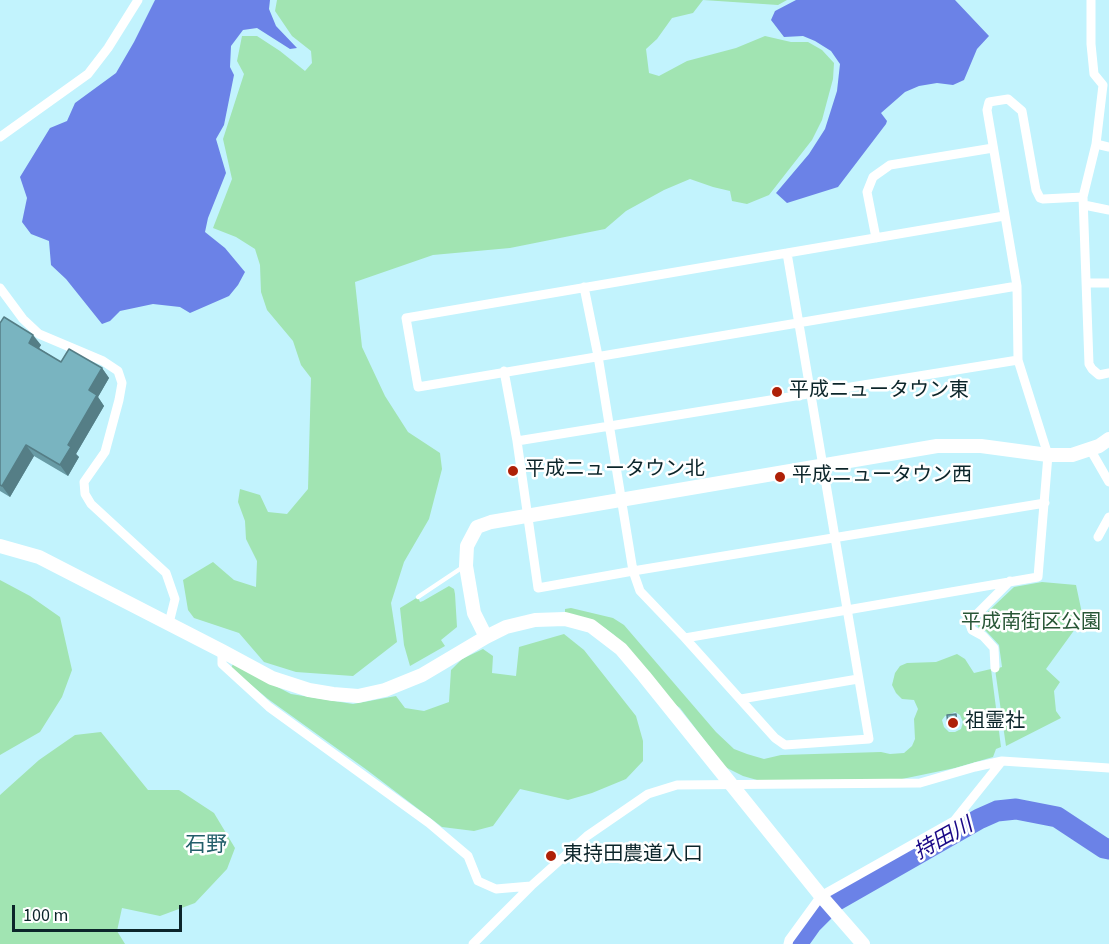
<!DOCTYPE html>
<meta charset="utf-8">
<style>
body{margin:0}
#map{position:relative;width:1109px;height:944px;overflow:hidden;background:#c2f3fd;font-family:"Source Sans 3",sans-serif}
canvas{display:block}
.scale{position:absolute;left:12px;top:905px;width:170px;height:27px;box-sizing:border-box;border:3px solid #0c252a;border-top:0;padding-left:8px;font-size:18px;line-height:21px;white-space:nowrap;color:#0c252a;-webkit-text-stroke:4px #fff;paint-order:stroke}
</style>
<div id="map">
<canvas width="1109" height="944"></canvas>
<div class="scale">100 m</div>
</div>
<script>
const g = document.querySelector('canvas').getContext('2d');
g.lineJoin = 'round';
function paint(path, color) {
  g.fillStyle = color;
  g.fill(path, 'evenodd');
}
function toPath(rows) {
  const path = new Path2D();
  for (const r of rows) {
    path.moveTo(r[0], r[1]);
    for (let i = 2; i < r.length; i += 2) path.lineTo(r[i], r[i + 1]);
  }
  return path;
}
function trace(path, color, width, dash) {
  g.strokeStyle = color;
  g.lineWidth = width;
  g.lineCap = dash ? 'butt' : 'round';
  g.setLineDash(dash || []);
  g.stroke(path);
}
function label(font, color, halo, rows, align = 'center') {
  g.font = font + ' "Source Sans 3","Noto Sans JP",sans-serif';
  g.lineWidth = 5;
  g.setLineDash([]);
  g.textBaseline = 'middle';
  g.strokeStyle = halo;
  g.fillStyle = color;
  for (const [text, x, y, turn = 0] of rows) {
    g.save();
    g.translate(x, y);
    g.rotate((+turn || 0) * Math.PI / 180);
    g.textAlign = isNaN(turn) ? turn : align;
    if (halo) g.strokeText(text, 0, 0);
    g.fillText(text, 0, 0);
    g.restore();
  }
}
paint(toPath([
 [277,0,703,0,693,13,672,18,657,39,646,49,649,73,659,76,687,61,736,48,765,36,791,42,808,42,822,50,834,63,833,79,822,120,812,140,769,195,747,204,732,201,730,191,713,187,690,179,664,190,626,211,605,229,510,248,433,255,355,282,362,347,385,396,408,432,440,453,442,469,429,519,404,562,391,603,397,642,353,676,296,672,264,662,239,633,194,618,188,610,183,580,213,562,234,580,256,587,257,561,246,539,245,521,238,502,240,489,260,495,268,512,287,514,308,489,311,378,301,365,293,341,267,310,261,292,260,265,255,249,236,237,213,228,232,179,223,139,244,74,237,61,242,36,257,36,280,51,305,71,312,63,311,51,292,36,275,11],
 [703,0,787,0,778,5],
 [0,580,30,596,60,617,72,670,62,697,40,732,0,755],
 [1042,582,1076,585,1083,618,1046,669,1060,682,1054,691,1056,711,1061,718,1006,746,995,669,1002,667,999,645,986,631,978,627,977,622,1014,587],
 [449,586,454,589,455,594,457,627,441,640,445,646,410,666,404,645,400,608,418,597,420,602,423,601],
 [571,608,613,618,624,625,716,732,734,749,747,754,764,759,781,755,881,752,890,754,904,753,912,746,915,739,914,719,918,709,914,700,902,699,896,693,892,685,895,673,900,666,907,663,936,662,957,654,965,659,974,673,991,669,1001,747,996,749,993,757,955,768,902,779,780,780,757,780,743,776,725,767,680,708,669,700,614,635,603,627,567,615,565,612,565,609],
 [955,712,960,715,963,722,961,729,955,732,949,732,944,727,942,720,945,716],
 [564,634,584,650,636,716,643,741,643,761,626,779,592,793,568,800,520,789,493,826,474,831,442,827,367,770,268,699,231,668,233,664,291,694,353,704,396,696,405,708,424,711,449,702,451,670,462,659,483,649,493,656,492,673,516,676,519,647],
 [101,732,148,790,179,790,214,813,235,848,227,869,195,903,160,916,122,908,117,931,125,944,0,944,0,795,39,760,75,735]
]), '#a1e4b2');
paint(toPath([
 [155,0,270,0,269,9,276,26,297,48,290,49,257,28,243,30,231,46,230,67,234,75,224,125,216,139,226,173,208,218,205,232,225,248,245,272,238,285,229,296,190,313,180,307,153,304,120,311,110,321,102,324,66,279,51,265,49,241,31,234,22,222,27,198,20,177,50,128,67,121,75,103,116,73,134,42],
 [796,0,955,0,989,36,977,49,964,80,953,85,937,83,919,86,905,92,881,113,887,121,886,124,838,187,787,203,776,193,809,154,825,129,837,91,840,64,831,51,815,41,803,36,784,37,771,20,775,11]
]), '#6b82e7');
trace(toPath([
 [797,944,812,923,832,903,979,819,997,811,1016,809,1057,817,1104,848,1109,849]
]), '#6b82e7', 21);
trace(toPath([
 [418,597,463,567]
]), '#fff', 4.5);
trace(toPath([
 [1091,0,1091,44,1094,74,1103,85,1096,144,1083,197,1089,364,1092,369,1099,375,1109,373],
 [0,137,88,74,108,48,138,0],
 [1096,144,1109,147],
 [1084,205,1109,210],
 [1004,216,406,318,418,387,1017,286],
 [876,238,867,192,873,177,890,165,993,148],
 [1087,283,1109,283],
 [584,287,598,356,633,571,640,591,685,638,775,738,785,745,869,739,787,253],
 [0,288,23,319,39,334,103,361,118,371,122,383,119,400,105,452,84,482,85,494,91,504,166,573,175,599,169,623],
 [504,371,517,441,538,588,633,571,1045,503],
 [517,441,1018,360],
 [1090,449,1109,482],
 [1098,537,1109,517],
 [685,638,1038,577,1048,455,1018,360,1017,286,987,110,989,102,1008,99,1022,111,1036,190,1040,198,1043,199,1083,197],
 [222,651,222,664,269,707,429,823,468,856,478,881,496,889,531,886],
 [995,668,994,648,983,636,972,630,969,622,1010,581],
 [741,699,858,679],
 [473,944,531,886,587,836,648,794,677,785,920,783,975,767,1002,761,1109,768],
 [788,944,789,940,821,896,954,821,1002,761]
]), '#fff', 9);
trace(toPath([
 [0,546,39,557,222,651,272,678,309,690,333,694,358,696,385,690,422,675,486,637,506,627,535,620,565,619,591,626,621,649,644,676,821,896,863,944],
 [486,637,474,613,466,566,467,546,477,527,491,522,937,446,981,446,1048,455,1072,455,1099,446,1109,439]
]), '#fff', 14);
paint(toPath([
 [0,323,41,345,39,348,61,362,102,368,109,378,98,397,104,406,76,454,79,457,68,476,34,456,10,497,0,491],
 [957,717,958,728,950,728,948,726]
]), '#689ba5');
paint(toPath([
 [33,335,41,345,36,353,29,343],
 [102,368,109,378,98,397,104,406,76,454,79,457,68,476,60,465,89,390],
 [26,445,34,456,10,497,2,486],
 [956,714,957,717,958,728,956,725]
]), '#557e86');
const building = toPath([
 [4,317,33,335,29,343,61,362,69,349,102,368,89,390,97,395,68,445,71,447,60,465,26,445,2,486,0,485,0,323,4,317],
 [956,714,956,725,948,726,947,715,956,714]
]);
paint(building, '#79b4c0');
trace(building, '#557e86', 1.5);
for (const [x, y, r, color] of [
 [777,392,6,"#ae2007"],
 [513,471,6,"#ae2007"],
 [780,477,6,"#ae2007"],
 [953,723,6,"#ae2007"],
 [551,856,6,"#ae2007"]
]) {
  const dot = new Path2D();
  dot.arc(x, y, r, 0, 2 * Math.PI);
  g.fillStyle = color;
  g.fill(dot);
  trace(dot, '#fff', 2);
}
label('20px', '#0c252a', '#fff', [
 ["平成ニュータウン東",789,392],
 ["平成ニュータウン北",525,471],
 ["平成ニュータウン西",792,477],
 ["祖霊社",965,723],
 ["東持田農道入口",563,856]
], 'left');
label('20px', '#285636', '#fff', [
 ["平成南街区公園",1031,624]
]);
label('italic 21px', '#190786', '#fff', [
 ["持田川",944,840,-29]
]);
label('21px', '#235f6a', '#fff', [
 ["石野",206,846]
]);
</script>
